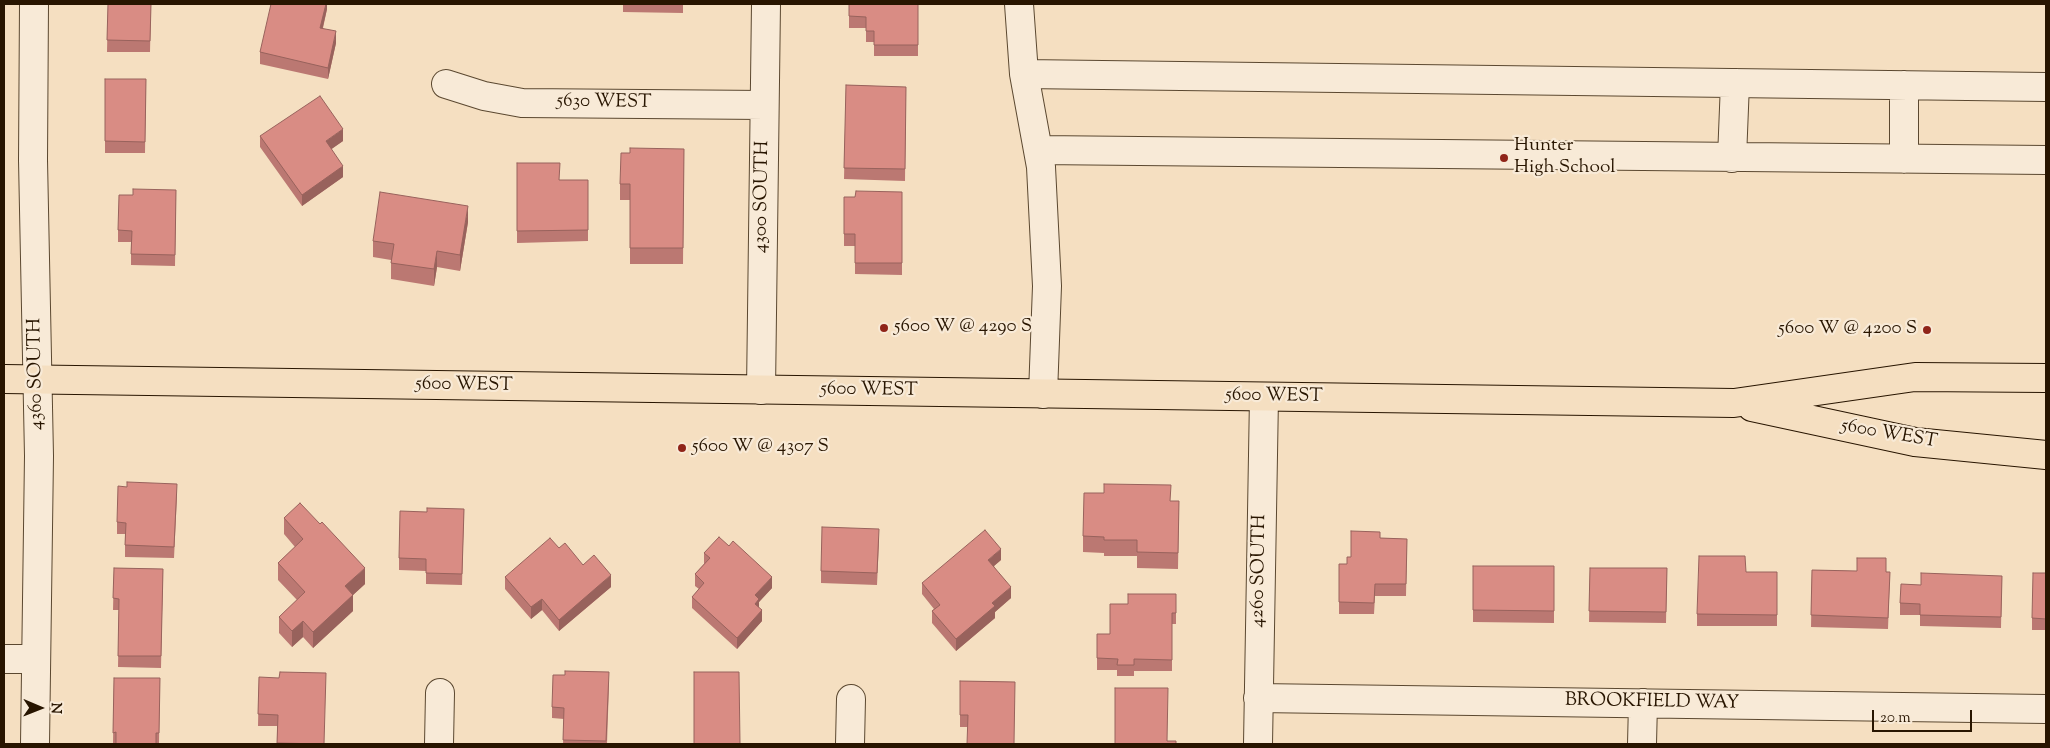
<!DOCTYPE html>
<style>
body{margin:0}
#map{position:relative;width:2050px;height:748px;overflow:hidden;background:#f5dfc1;font-family:"Sorts Mill Goudy",serif}
canvas{display:block}
.frame{position:absolute;inset:0;border:5px solid #281500;pointer-events:none}
.north{position:absolute;left:15px;top:683px;width:50px;height:50px;-webkit-text-stroke:4px #f8ead7;paint-order:stroke;rotate:91deg;font-size:14px;font-weight:700;line-height:20px;text-align:center;color:#281500}
.north::after{content:'';display:block;margin:auto;width:18px;height:22px;background:#281500;clip-path:polygon(50% 0,100% 100%,50% 72%,0 100%)}
.scale{position:absolute;left:1872px;top:710px;width:100px;height:22px;box-sizing:border-box;border:2px solid #281500;border-top:0;padding-left:6px;font-size:15px;line-height:18px;white-space:nowrap;color:#281500;-webkit-text-stroke:4px #f8ead7;paint-order:stroke}
</style>
<div id="map">
<canvas width="2050" height="748"></canvas>
<div class="frame"></div>
<div class="north">N</div>
<div class="scale">20 m</div>
</div>
<script>
const g = document.querySelector('canvas').getContext('2d');
g.lineJoin = 'round';
function toPath(rows) {
  const path = new Path2D();
  for (const r of rows) {
    path.moveTo(r[0], r[1]);
    for (let i = 2; i < r.length; i += 2) path.lineTo(r[i], r[i + 1]);
  }
  return path;
}
function trace(path, color, width, dash) {
  g.strokeStyle = color;
  g.lineWidth = width;
  g.lineCap = dash ? 'butt' : 'round';
  g.setLineDash(dash || []);
  g.stroke(path);
}
function paint(path, color) {
  g.fillStyle = color;
  g.fill(path, 'evenodd');
}
function label(font, color, halo, rows, align = 'center') {
  g.font = font + ' "Sorts Mill Goudy",serif';
  g.lineWidth = 4.5;
  g.setLineDash([]);
  g.textBaseline = 'middle';
  g.strokeStyle = halo;
  g.fillStyle = color;
  for (const [text, x, y, turn = 0] of rows) {
    g.save();
    g.translate(x, y);
    g.rotate((+turn || 0) * Math.PI / 180);
    g.textAlign = isNaN(turn) ? turn : align;
    if (halo) g.strokeText(text, 0, 0);
    g.fillText(text, 0, 0);
    g.restore();
  }
}
const minor = toPath([
 [34,4,33,160,39,456,35,744],
 [1019,4,1024,74,1041,167,1047,286,1043,394],
 [1024,74,2046,87],
 [446,84,484,96,522,103,764,105],
 [1039,150,2046,160],
 [1732,158,1735,83],
 [1904,159,1904,85],
 [761,390,766,4],
 [4,659,36,659],
 [1258,698,2046,709],
 [439,744,440,693],
 [850,744,851,699],
 [1258,744,1264,397],
 [1642,744,1643,703]
]);
const major = toPath([
 [4,379,1734,403,1915,377,2046,378],
 [1752,407,1915,442,2046,455]
]);
trace(minor, '#5b4830', 30);
trace(major, '#281500', 30);
trace(minor, '#f8ead7', 28);
trace(major, '#f5dfc1', 28);
paint(toPath([
 [108,4,151,4,150,52,107,52],
 [327,4,327,9,323,28,336,43,328,79,260,64,260,52],
 [623,4,683,4,683,13,623,12],
 [849,4,918,4,918,56,874,56,874,42,866,42,866,28,849,28],
 [105,79,146,79,145,153,105,153],
 [846,85,906,87,905,181,844,179],
 [260,136,343,141,331,149,343,177,302,206,260,147],
 [684,149,683,264,630,264,630,200,620,200,620,184,630,153],
 [517,163,560,180,588,180,588,241,517,243],
 [176,190,175,266,131,265,131,242,118,242,118,230,133,195],
 [902,192,902,275,855,274,855,246,844,246,844,197,855,197],
 [468,222,460,271,437,267,434,286,391,279,391,260,373,257,373,241],
 [177,495,174,558,125,557,125,534,117,534,117,522],
 [1171,501,1179,501,1178,569,1137,568,1137,556,1104,556,1104,553,1083,552,1083,536],
 [464,509,462,585,426,584,426,571,399,570,399,558,427,512],
 [284,518,365,584,353,595,353,611,313,648,303,637,292,647,279,633,279,617,297,600,278,580,278,563,295,547,284,534],
 [1380,538,1407,539,1406,596,1375,596,1374,614,1339,614,1339,564,1347,564,1347,557,1351,557],
 [879,540,877,585,821,583,821,571],
 [559,548,583,565,611,587,559,631,542,610,531,619,505,589,505,577],
 [704,553,772,588,759,602,759,608,762,621,737,649,692,608,692,597,699,589,695,586,695,574,704,564],
 [1001,560,994,566,1011,598,995,612,995,618,956,651,932,623,932,611,934,609,922,594,922,583],
 [1473,566,1554,566,1554,623,1473,622],
 [114,568,163,569,161,668,118,667,119,610,113,610],
 [1590,568,1667,568,1666,623,1589,622],
 [1812,570,1890,572,1888,629,1811,627],
 [1746,572,1777,572,1777,626,1697,626,1697,614],
 [2046,573,2046,630,2032,630,2032,618],
 [2002,576,2001,628,1920,626,1920,615,1900,615,1900,603,1921,585],
 [1176,594,1176,624,1172,624,1172,671,1134,671,1134,676,1117,676,1117,670,1097,670,1097,634,1110,634,1128,604],
 [259,677,325,744,277,744,277,726,258,726],
 [114,678,160,678,159,744,113,744],
 [960,681,1015,682,967,727,960,727],
 [609,684,607,744,563,744,564,719,552,718,552,707]
]), '#bb7872');
paint(toPath([
 [326,4,327,4,327,9,320,39,320,28],
 [336,31,336,43,328,79,328,68],
 [343,129,343,141,326,153,326,141],
 [343,166,343,177,302,206,302,195],
 [468,206,468,222,460,271,460,255],
 [437,251,437,267,434,286,434,269],
 [1001,549,1001,560,988,571,988,560],
 [365,568,365,584,353,595,353,611,313,648,313,632,345,586],
 [611,575,611,587,559,631,559,620],
 [772,577,772,588,759,602,759,611,755,615,755,595],
 [1011,587,1011,598,995,612,995,618,956,651,956,639,992,603],
 [542,599,542,610,531,619,531,607],
 [762,610,762,621,737,649,737,638],
 [303,621,303,637,292,647,292,631]
]), '#98625c');
const building = toPath([
 [108,4,151,4,150,41,107,40,108,4],
 [271,4,326,4,320,28,336,31,328,68,260,52,271,4],
 [849,4,918,4,918,45,874,45,874,31,866,31,866,17,849,16,849,4],
 [105,79,146,79,145,142,105,141,105,79],
 [846,85,906,87,905,169,844,168,846,85],
 [320,96,343,129,326,141,343,166,302,195,260,136,320,96],
 [630,148,684,149,683,248,630,248,630,184,620,184,621,153,630,153,630,148],
 [517,163,560,163,559,180,588,180,588,230,517,231,517,163],
 [133,189,176,190,175,255,131,254,132,231,118,230,119,195,133,195,133,189],
 [856,191,902,192,902,263,855,263,855,234,844,234,844,197,855,197,856,191],
 [380,192,468,206,460,255,437,251,434,269,391,263,394,244,373,241,380,192],
 [127,482,177,484,174,547,125,545,126,523,117,522,118,486,127,487,127,482],
 [1104,484,1171,485,1170,501,1179,501,1178,553,1137,552,1137,540,1104,540,1104,537,1083,536,1084,493,1104,493,1104,484],
 [300,503,320,524,322,522,365,568,345,586,353,595,313,632,303,621,292,631,279,617,305,592,278,563,303,539,284,518,300,503],
 [427,508,464,509,462,574,426,573,426,559,399,558,400,511,427,512,427,508],
 [822,527,879,529,877,573,821,571,822,527],
 [985,530,1001,549,988,560,1011,587,992,603,995,606,956,639,932,611,940,605,922,583,985,530],
 [1351,531,1380,532,1380,538,1407,539,1406,584,1375,584,1374,603,1339,602,1339,564,1347,564,1347,557,1351,557,1351,531],
 [719,537,729,546,733,541,772,577,755,595,759,599,755,604,762,610,737,638,692,597,704,583,695,574,710,558,704,553,719,537],
 [550,538,559,548,565,543,583,565,594,555,611,575,559,620,542,599,531,607,505,577,550,538],
 [1699,556,1745,556,1746,572,1777,572,1777,615,1697,614,1699,556],
 [1857,558,1886,558,1886,572,1890,572,1888,618,1811,615,1812,570,1857,571,1857,558],
 [1473,566,1554,566,1554,611,1473,610,1473,566],
 [114,568,163,569,161,656,118,656,119,599,113,598,114,568],
 [1590,568,1667,568,1666,612,1589,611,1590,568],
 [1921,573,2002,576,2001,617,1920,615,1920,604,1900,603,1901,584,1921,585,1921,573],
 [2033,573,2046,573,2046,619,2032,618,2033,573],
 [1128,594,1176,594,1176,613,1172,613,1172,660,1134,659,1134,665,1117,665,1118,659,1097,658,1097,634,1110,634,1110,604,1128,604,1128,594],
 [565,671,609,672,606,741,563,740,564,708,552,707,553,675,565,675,565,671],
 [280,672,326,673,324,744,277,743,278,715,258,714,259,677,279,678,280,672],
 [694,672,739,672,740,744,694,744,694,672],
 [114,678,160,678,159,733,156,733,156,744,116,744,116,732,113,733,114,678],
 [960,681,1015,682,1014,744,967,744,968,715,960,715,960,681],
 [1115,688,1168,688,1167,741,1176,741,1176,744,1115,744,1115,688]
]);
paint(building, '#d98c84');
trace(building, '#98625c', 1);
for (const [x, y, r, color] of [
 [1504,158,5,"#8f2418"],
 [884,328,5,"#8f2418"],
 [1927,330,5,"#8f2418"],
 [682,448,5,"#8f2418"]
]) {
  const dot = new Path2D();
  dot.arc(x, y, r, 0, 2 * Math.PI);
  g.fillStyle = color;
  g.fill(dot);
  trace(dot, '#f8ead7', 2);
}
label('19px', '#281500', '#f8ead7', [
 ["5630 WEST",604,103,1],
 ["4300 SOUTH",763,197,-89],
 ["4360 SOUTH",37,374,-91],
 ["5600 WEST",464,386,1],
 ["5600 WEST",869,391,1],
 ["5600 WEST",1274,397,1],
 ["5600 WEST",1889,435,10],
 ["4260 SOUTH",1260,571,-89],
 ["BROOKFIELD WAY",1652,703,1]
]);
label('19px', '#281500', '#f8ead7', [
 ["Hunter",1514,147],
 ["High School",1514,169],
 ["5600 W @ 4290 S",894,328],
 ["5600 W @ 4200 S",1917,330,"right"],
 ["5600 W @ 4307 S",692,448]
], 'left');
</script>
